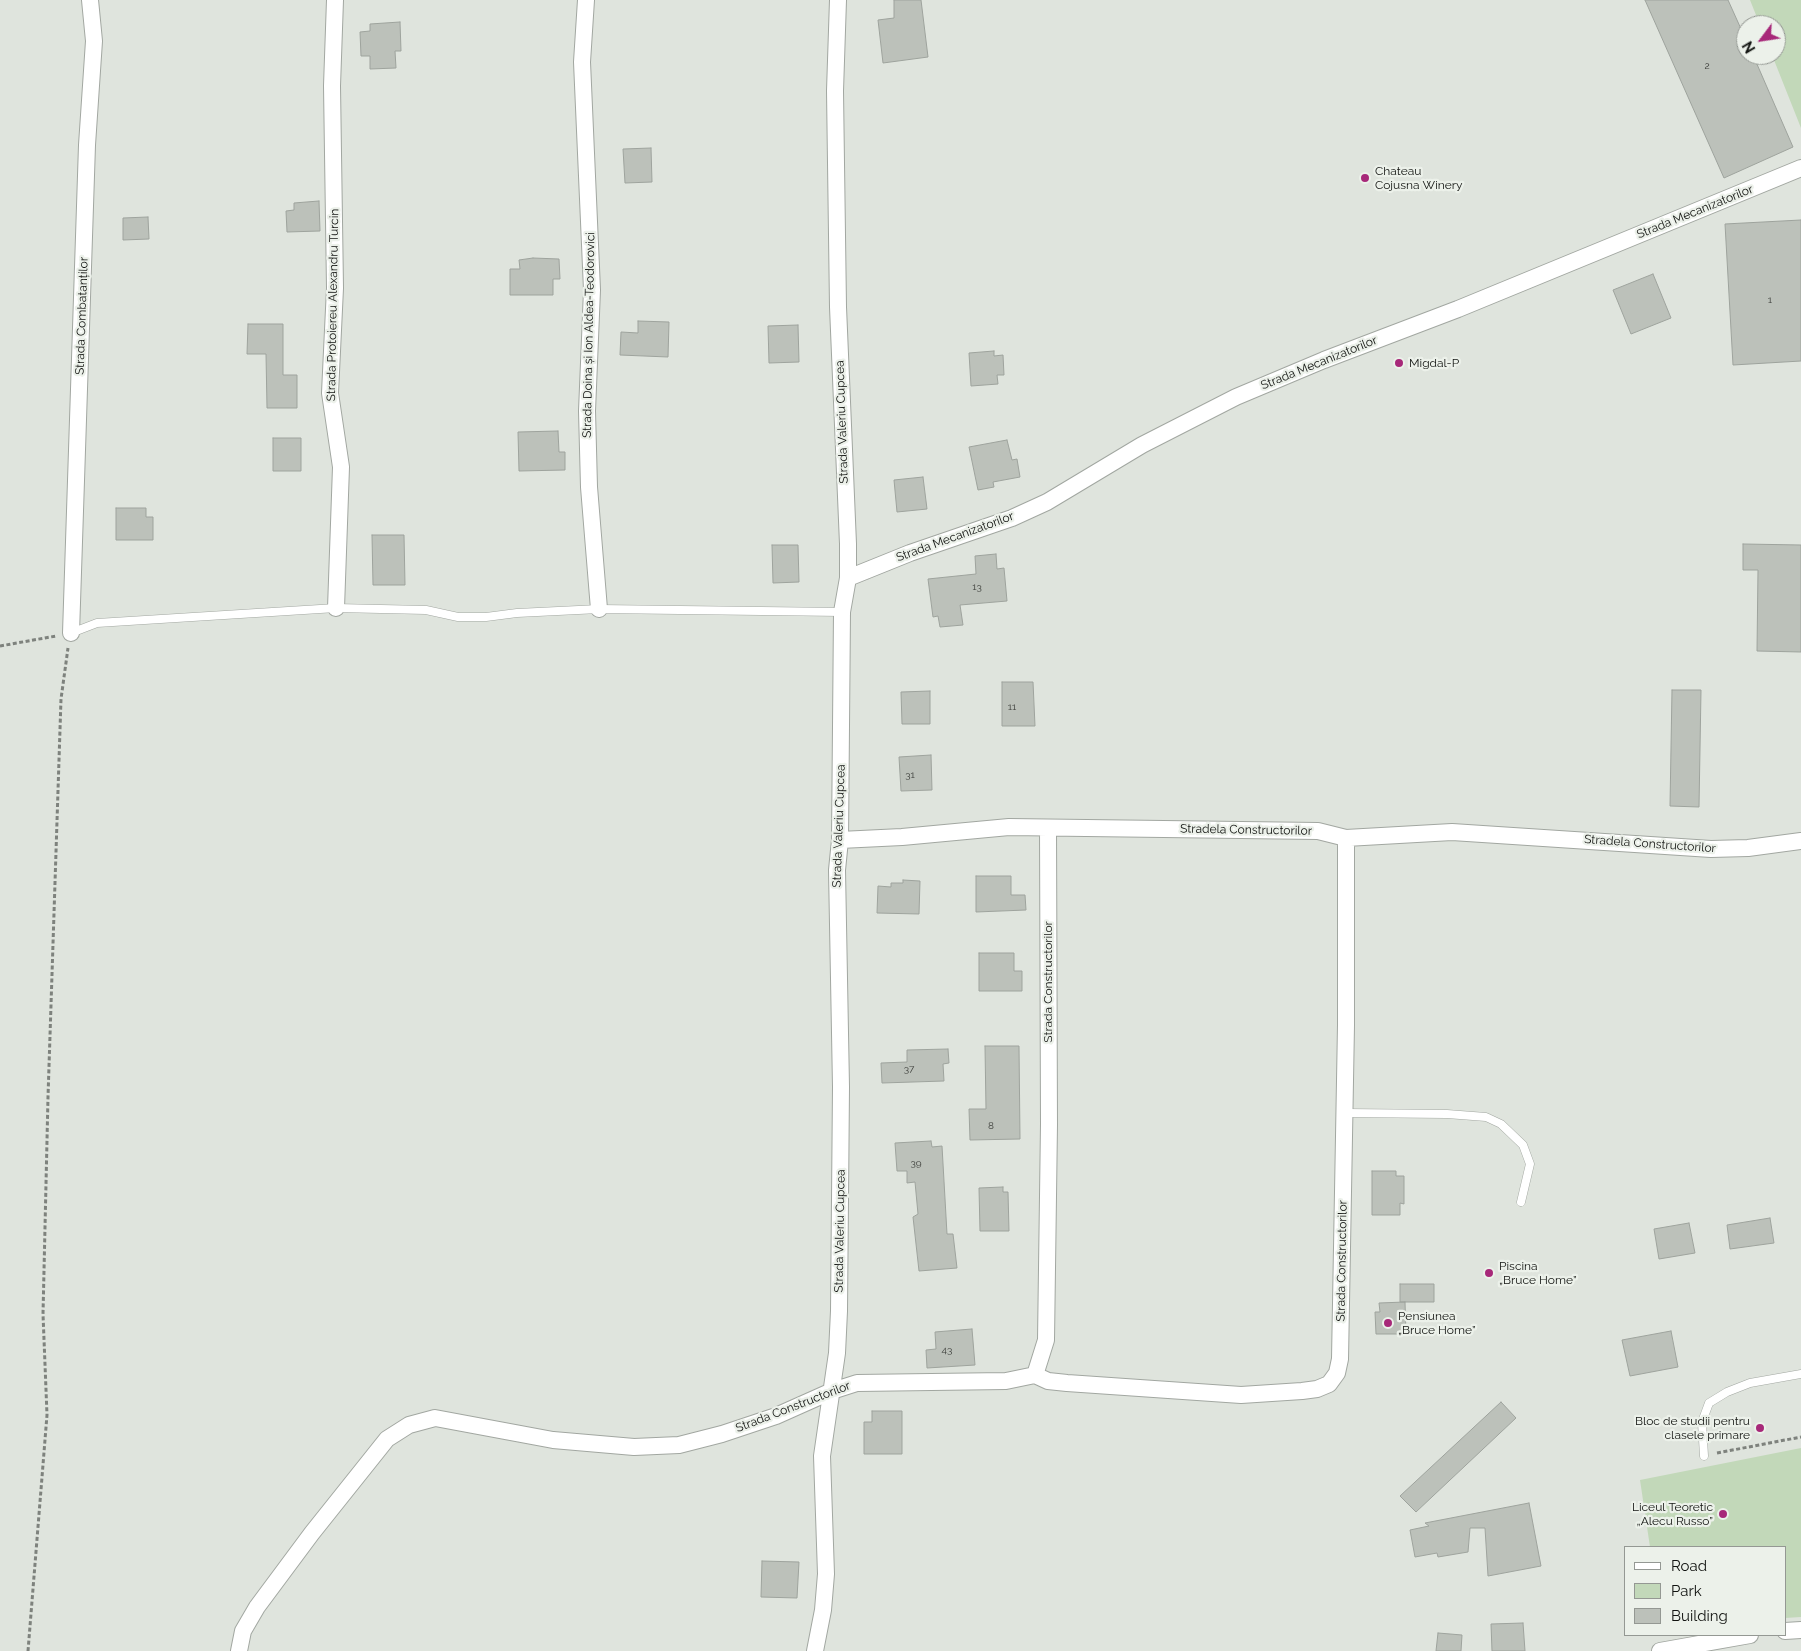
<!DOCTYPE html>
<meta charset="utf-8">
<style>
body{margin:0}
#map{position:relative;width:1801px;height:1651px;overflow:hidden;background:#dfe4dd;font-family:Raleway,sans-serif}
canvas{display:block}
.legend{position:absolute;left:1624px;top:1546px;width:162px;height:90px;box-sizing:border-box;background:#ecf1ea;border:1px solid #949893;margin:0;padding:6px 9px;list-style:none;font-size:15px;color:#111310}
.legend li{display:flex;align-items:center;gap:10px;height:25px}
.legend b{width:25px;border:1px solid #949893}
.north{position:absolute;left:1736px;top:15px;width:50px;height:50px;box-sizing:border-box;background:#ecf1ea;border:1px solid #949893;border-radius:50%;rotate:239deg;font-size:14px;font-weight:700;line-height:20px;text-align:center;color:#111310}
.north::after{content:'';display:block;margin:auto;width:18px;height:22px;background:#a72879;clip-path:polygon(50% 0,100% 100%,50% 72%,0 100%)}
</style>
<div id="map">
<canvas width="1801" height="1651"></canvas>
<ul class="legend">
<li><b style="height:6px;background:#fff"></b>Road</li>
<li><b style="height:14px;background:#c2d8b9"></b>Park</li>
<li><b style="height:14px;background:#bcc1ba"></b>Building</li>
</ul>
<div class="north">N</div>
</div>
<script>
const g = document.querySelector('canvas').getContext('2d');
g.lineJoin = 'round';
function paint(path, color) {
  g.fillStyle = color;
  g.fill(path, 'evenodd');
}
function toPath(rows) {
  const path = new Path2D();
  for (const r of rows) {
    path.moveTo(r[0], r[1]);
    for (let i = 2; i < r.length; i += 2) path.lineTo(r[i], r[i + 1]);
  }
  return path;
}
function trace(path, color, width, dash) {
  g.strokeStyle = color;
  g.lineWidth = width;
  g.lineCap = dash ? 'butt' : 'round';
  g.setLineDash(dash || []);
  g.stroke(path);
}
function label(font, color, halo, rows, align = 'center') {
  g.font = font + ' Raleway,sans-serif';
  g.lineWidth = 4.5;
  g.setLineDash([]);
  g.textBaseline = 'middle';
  g.strokeStyle = halo;
  g.fillStyle = color;
  for (const [text, x, y, turn = 0] of rows) {
    g.save();
    g.translate(x, y);
    g.rotate((+turn || 0) * Math.PI / 180);
    g.textAlign = isNaN(turn) ? turn : align;
    if (halo) g.strokeText(text, 0, 0);
    g.fillText(text, 0, 0);
    g.restore();
  }
}
paint(toPath([
 [1750,0,1801,0,1801,128,1772,55,1776,55,1776,25,1760,25],
 [1801,1448,1801,1617,1785,1618,1785,1547,1650,1547,1640,1480]
]), '#c2d8b9');
const building = toPath([
 [894,0,921,0,928,57,883,63,878,20,894,18,894,0],
 [1645,0,1728,0,1746,40,1746,55,1753,55,1793,147,1724,178,1645,0],
 [400,22,401,51,395,51,396,68,370,69,370,56,361,56,360,32,370,31,370,24,400,22],
 [651,148,652,182,625,183,623,149,651,148],
 [319,201,320,231,287,232,286,211,294,210,294,203,319,201],
 [148,217,149,239,123,240,123,218,148,217],
 [1801,220,1801,361,1733,365,1725,224,1801,220],
 [533,258,559,259,560,279,553,279,553,295,510,295,510,269,520,269,519,260,533,258],
 [1653,274,1671,318,1631,334,1613,290,1653,274],
 [638,321,669,322,668,357,620,355,621,332,638,333,638,321],
 [248,324,283,324,283,375,297,375,297,408,267,408,266,354,247,354,248,324],
 [798,325,799,362,769,363,768,326,798,325],
 [994,351,994,356,1003,355,1004,375,997,375,998,384,971,386,969,353,994,351],
 [558,431,559,452,565,452,565,470,519,471,518,432,558,431],
 [273,438,301,438,301,471,273,471,273,438],
 [1007,440,1012,460,1017,459,1020,477,993,482,994,487,978,490,969,447,1007,440],
 [923,477,927,509,897,512,894,480,923,477],
 [116,508,146,508,146,517,153,517,153,540,116,540,116,508],
 [372,535,404,535,405,585,373,585,372,535],
 [1743,544,1801,545,1801,652,1757,651,1758,570,1743,570,1743,544],
 [772,545,798,545,799,582,773,583,772,545],
 [996,554,997,569,1004,568,1007,601,960,605,963,625,940,627,938,616,933,617,928,579,976,574,975,556,996,554],
 [1002,682,1033,682,1035,726,1002,726,1002,682],
 [1672,690,1701,690,1699,807,1670,806,1672,690],
 [930,691,930,724,902,724,901,692,930,691],
 [931,755,932,790,901,791,899,757,931,755],
 [976,876,1011,876,1011,895,1025,895,1026,910,976,912,976,876],
 [903,880,920,881,919,914,877,913,878,886,891,887,891,883,903,883,903,880],
 [979,953,1014,953,1014,971,1022,971,1022,991,979,991,979,953],
 [985,1046,1019,1046,1020,1139,970,1140,969,1109,986,1109,985,1046],
 [948,1049,949,1063,943,1064,944,1081,882,1083,881,1063,907,1062,907,1050,948,1049],
 [931,1141,932,1147,942,1146,947,1234,953,1234,957,1268,919,1271,913,1217,918,1214,915,1182,907,1183,907,1171,897,1171,895,1143,931,1141],
 [1372,1171,1396,1171,1396,1176,1404,1176,1404,1204,1400,1203,1400,1215,1372,1215,1372,1171],
 [1003,1187,1003,1192,1008,1192,1009,1231,980,1231,979,1188,1003,1187],
 [1770,1218,1774,1243,1730,1249,1727,1225,1770,1218],
 [1689,1223,1695,1253,1659,1259,1654,1229,1689,1223],
 [1400,1284,1434,1284,1434,1302,1400,1302,1400,1284],
 [1405,1302,1406,1334,1376,1334,1375,1312,1380,1312,1379,1303,1405,1302],
 [972,1329,975,1365,927,1368,926,1350,936,1349,935,1332,972,1329],
 [1671,1331,1678,1367,1630,1376,1622,1340,1671,1331],
 [1501,1402,1516,1418,1416,1512,1400,1496,1501,1402],
 [872,1411,902,1411,902,1454,864,1454,864,1422,872,1422,872,1411],
 [1529,1503,1541,1566,1488,1576,1485,1528,1470,1528,1468,1552,1438,1557,1437,1553,1415,1557,1410,1530,1429,1526,1425,1523,1529,1503],
 [762,1561,799,1562,797,1598,761,1597,762,1561],
 [1523,1623,1525,1651,1492,1651,1491,1624,1523,1623],
 [1438,1633,1462,1635,1461,1651,1436,1651,1438,1633]
]);
paint(building, '#bcc1ba');
trace(building, '#9ea39d', 1);
const service = toPath([
 [71,633,97,623,336,608,426,610,458,617,486,617,517,613,599,609,842,612],
 [1345,1113,1447,1114,1486,1117,1501,1124,1523,1145,1530,1164,1521,1202],
 [1704,1456,1702,1422,1709,1403,1727,1392,1750,1383,1801,1374]
]);
const minor = toPath([
 [335,0,332,86,335,288,330,393,341,467,336,608],
 [586,0,582,62,592,290,587,411,589,487,599,609],
 [848,578,910,553,1012,518,1047,502,1142,445,1236,397,1324,360,1458,309,1801,168],
 [71,633,87,145,94,41,90,0],
 [840,840,902,837,1009,827,1318,831,1346,838,1452,832,1711,849,1748,848,1801,841],
 [1035,1375,1046,1340,1049,1124,1048,828],
 [1785,1631,1801,1630],
 [239,1651,243,1631,257,1607,312,1533,387,1439,409,1425,435,1418,553,1440,634,1447,679,1445,722,1434,776,1416,832,1391,857,1383,1006,1381,1035,1375,1048,1381,1067,1383,1241,1395,1302,1391,1317,1389,1329,1384,1337,1373,1340,1359,1346,1025,1346,838],
 [815,1651,823,1610,826,1574,822,1456,837,1353,839,1311,841,1087,837,870,840,840,842,612,848,578,848,544,838,307,835,91,838,0],
 [1660,1651,1750,1635]
]);
trace(service, '#a2a7a1', 9);
trace(minor, '#a2a7a1', 18);
trace(toPath([
 [0,646,56,636],
 [1717,1453,1801,1437],
 [28,1651,47,1415,43,1314,48,1097,61,699,68,648]
]), '#7e827d', 3, [4, 2.5]);
trace(service, '#fff', 8);
trace(minor, '#fff', 16);
for (const [x, y, r, color] of [
 [1365,178,5,"#a72879"],
 [1399,363,5,"#a72879"],
 [1489,1273,5,"#a72879"],
 [1388,1323,5,"#a72879"],
 [1760,1428,5,"#a72879"],
 [1723,1514,5,"#a72879"]
]) {
  const dot = new Path2D();
  dot.arc(x, y, r, 0, 2 * Math.PI);
  g.fillStyle = color;
  g.fill(dot);
  trace(dot, '#ecf1ea', 2);
}
label('10px', '#3c3e3a', null, [
 ["2",1707,66],
 ["1",1770,300],
 ["13",977,587],
 ["11",1012,707],
 ["31",910,775],
 ["37",909,1069],
 ["8",991,1126],
 ["39",916,1163],
 ["43",947,1350]
]);
label('12px', '#111310', '#ecf1ea', [
 ["Chateau",1375,171],
 ["Cojusna Winery",1375,185],
 ["Migdal-P",1409,363],
 ["Piscina",1499,1266],
 ["„Bruce Home”",1499,1280],
 ["Pensiunea",1398,1316],
 ["„Bruce Home”",1398,1330],
 ["Bloc de studii pentru",1750,1421,"right"],
 ["clasele primare",1750,1435,"right"],
 ["Liceul Teoretic",1713,1507,"right"],
 ["„Alecu Russo”",1713,1521,"right"]
], 'left');
label('12px', '#111310', '#ecf1ea', [
 ["Strada Mecanizatorilor",1695,212,-22],
 ["Strada Protoiereu Alexandru Turcin",333,305,-89],
 ["Strada Combatanților",82,316,-88],
 ["Strada Doina și Ion Aldea-Teodorovici",589,335,-89],
 ["Strada Mecanizatorilor",1319,363,-22],
 ["Strada Valeriu Cupcea",842,422,-92],
 ["Strada Mecanizatorilor",955,537,-20],
 ["Strada Valeriu Cupcea",839,826,-88],
 ["Stradela Constructorilor",1246,830,1],
 ["Stradela Constructorilor",1650,844,4],
 ["Strada Constructorilor",1048,982,-90],
 ["Strada Valeriu Cupcea",840,1231,-89],
 ["Strada Constructorilor",1342,1261,-89],
 ["Strada Constructorilor",793,1407,-21]
]);
</script>
